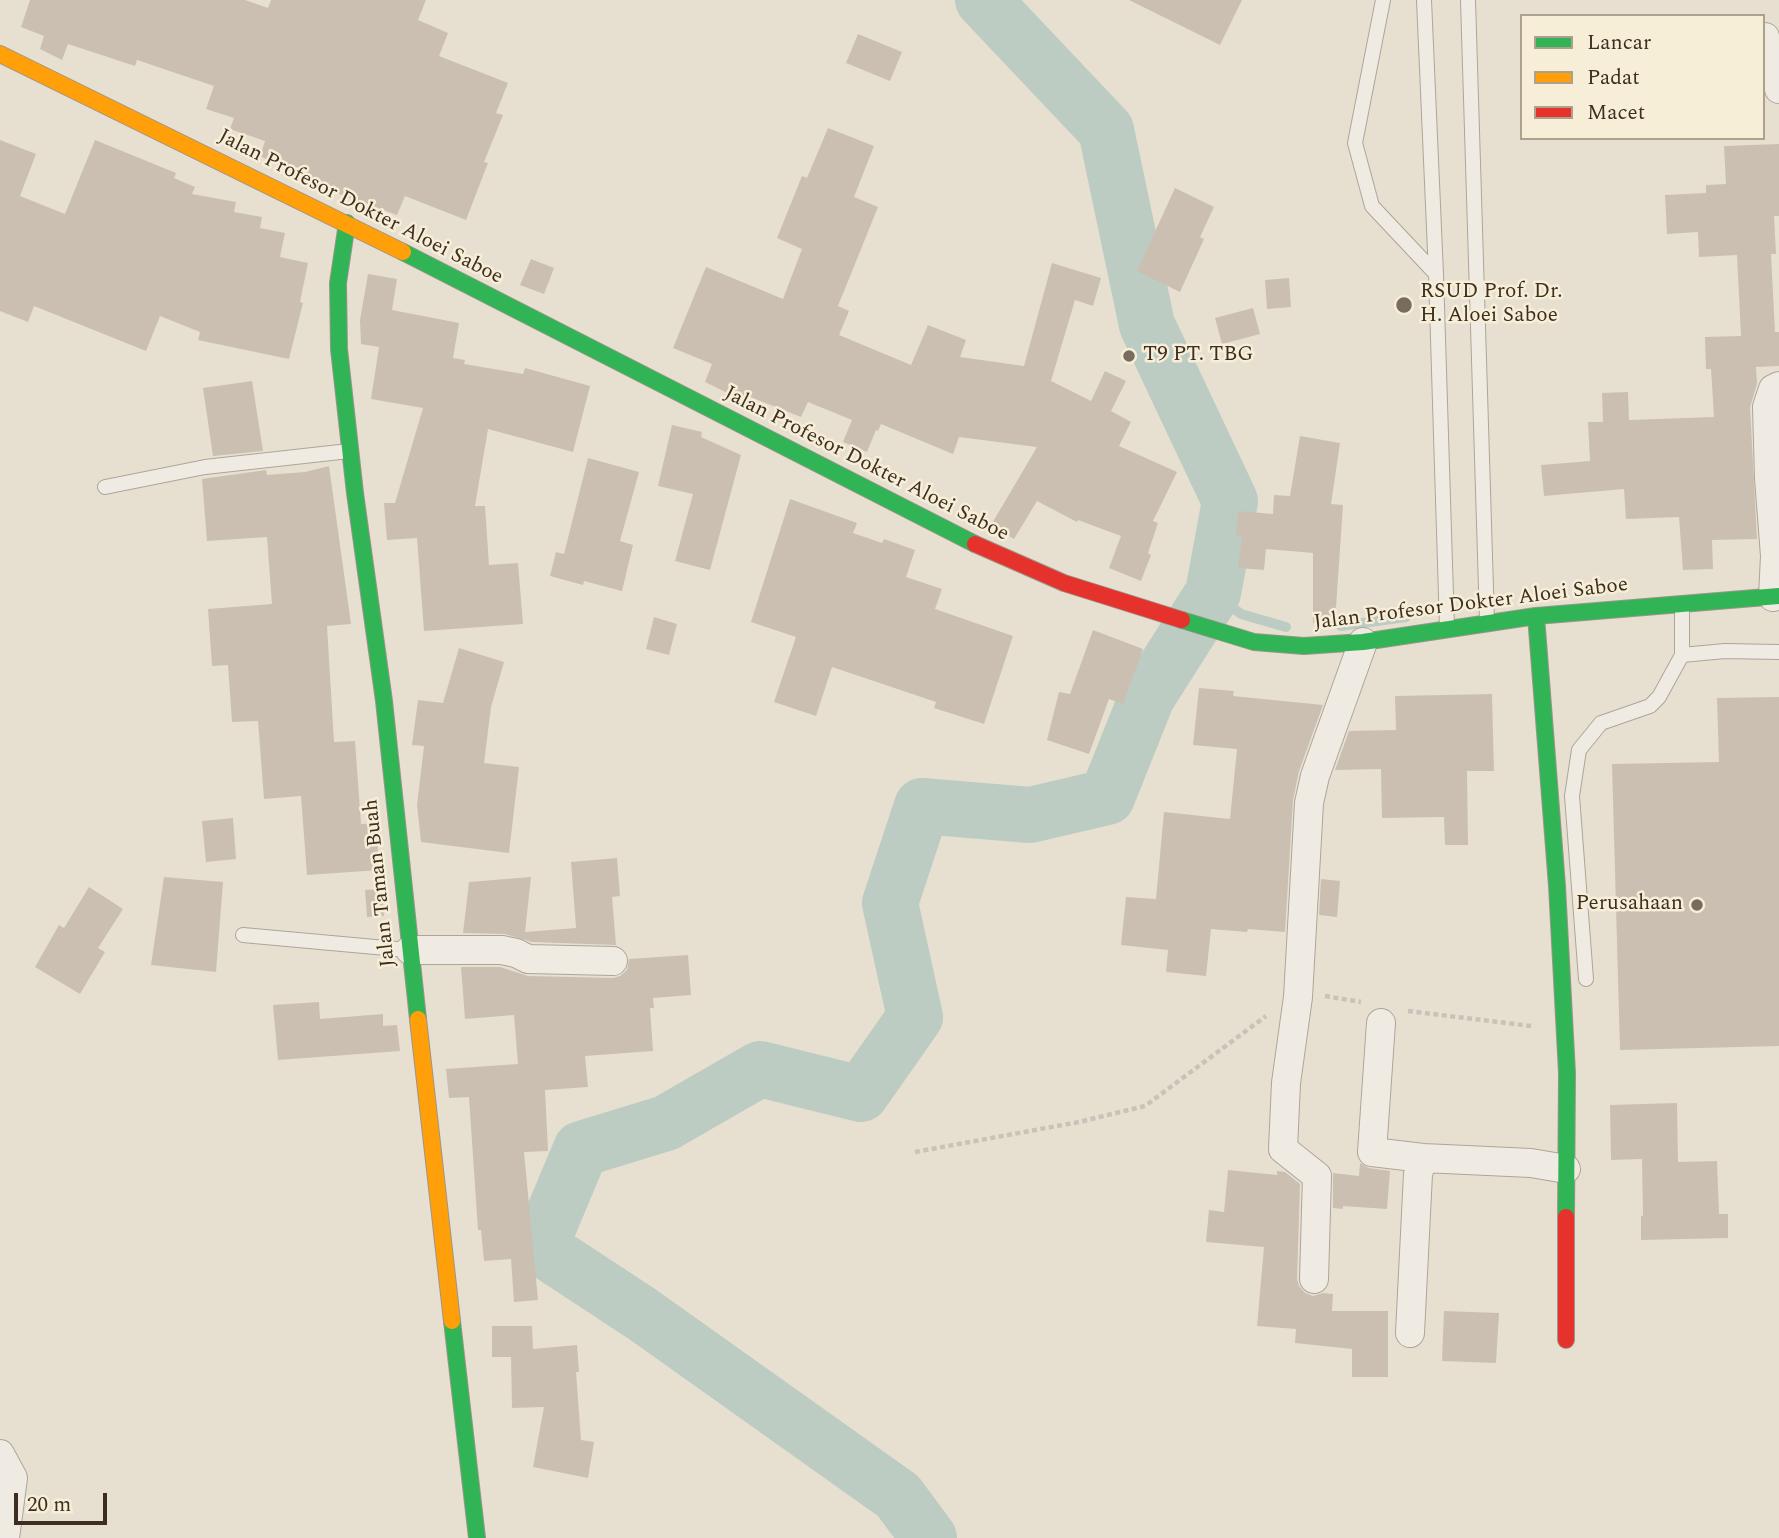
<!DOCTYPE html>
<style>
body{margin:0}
#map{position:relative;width:1779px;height:1538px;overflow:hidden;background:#e7e0d1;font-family:Spectral,serif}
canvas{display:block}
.legend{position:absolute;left:1520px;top:14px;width:245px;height:126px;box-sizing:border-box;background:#f7eed8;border:2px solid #ada18e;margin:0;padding:9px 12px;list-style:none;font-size:21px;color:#3d2e20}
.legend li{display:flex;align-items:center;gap:14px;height:35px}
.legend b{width:35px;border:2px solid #ada18e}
.scale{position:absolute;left:14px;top:1493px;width:93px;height:32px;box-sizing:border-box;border:4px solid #3d2e20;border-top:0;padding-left:9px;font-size:21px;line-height:24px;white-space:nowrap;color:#3d2e20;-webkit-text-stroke:5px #f7eed8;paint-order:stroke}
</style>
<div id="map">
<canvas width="1779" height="1538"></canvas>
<ul class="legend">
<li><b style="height:9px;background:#30b455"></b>Lancar</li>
<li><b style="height:9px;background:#ff9f0a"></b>Padat</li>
<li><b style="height:9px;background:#e5322d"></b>Macet</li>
</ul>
<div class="scale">20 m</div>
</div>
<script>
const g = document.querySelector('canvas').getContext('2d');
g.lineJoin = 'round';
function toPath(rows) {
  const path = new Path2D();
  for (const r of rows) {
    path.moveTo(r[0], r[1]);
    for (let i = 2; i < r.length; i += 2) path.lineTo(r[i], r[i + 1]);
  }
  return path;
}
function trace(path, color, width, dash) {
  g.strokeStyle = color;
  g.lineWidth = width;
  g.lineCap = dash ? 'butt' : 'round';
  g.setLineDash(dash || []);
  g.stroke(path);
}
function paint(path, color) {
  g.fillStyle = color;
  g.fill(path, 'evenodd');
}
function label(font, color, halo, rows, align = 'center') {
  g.font = font + ' Spectral,serif';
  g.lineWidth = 5;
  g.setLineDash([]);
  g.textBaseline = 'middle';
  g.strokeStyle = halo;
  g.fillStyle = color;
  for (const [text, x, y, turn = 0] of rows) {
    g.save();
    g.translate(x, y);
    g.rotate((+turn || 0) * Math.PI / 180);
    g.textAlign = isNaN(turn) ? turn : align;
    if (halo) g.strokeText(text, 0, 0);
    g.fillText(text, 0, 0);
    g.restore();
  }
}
trace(toPath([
 [1213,593,1241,614,1286,627],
 [1341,626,1406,617]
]), '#bcccc2', 10);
trace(toPath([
 [929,1538,898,1496,642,1314,540,1247,581,1149,666,1123,760,1069,861,1094,915,1017,890,903,922,806,1030,815,1107,797,1147,697,1213,593,1230,501,1147,325,1106,130,983,0]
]), '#bcccc2', 56);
paint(toPath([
 [30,0,245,0,268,8,271,0,426,0,418,20,448,33,439,56,508,83,496,113,503,115,484,162,488,163,466,220,405,196,397,215,331,191,260,156,265,141,230,129,234,118,206,109,214,86,137,60,135,66,68,44,62,60,40,49,44,36,21,27],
 [1129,0,1242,0,1220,45],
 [858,34,902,52,890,81,846,63],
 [828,128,874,146,854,197,878,207,838,306,849,311,839,335,911,365,928,325,966,340,960,357,1024,366,1052,263,1101,278,1093,306,1075,300,1051,381,1091,401,1105,371,1126,381,1111,411,1131,422,1119,446,1177,472,1153,521,1158,523,1148,553,1151,555,1141,581,1109,568,1121,536,1078,520,1077,522,1037,501,1014,539,991,525,1037,447,959,437,953,454,881,424,878,431,876,430,867,452,843,442,852,420,808,402,801,417,748,396,746,402,705,382,712,364,673,348,706,267,783,299,802,249,777,238,802,176,807,178],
 [0,140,36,154,20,196,65,214,95,140,176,173,174,178,195,187,192,194,236,202,234,212,262,217,260,228,285,233,280,257,308,263,300,302,303,303,289,359,198,340,200,332,160,316,146,351,34,306,28,322,0,311],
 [1779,144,1779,216,1774,216,1776,254,1771,254,1775,332,1779,332,1779,366,1756,367,1757,384,1750,407,1757,539,1712,540,1713,569,1683,570,1679,517,1626,519,1624,489,1544,496,1541,465,1590,461,1588,422,1603,422,1602,393,1628,392,1629,420,1714,417,1711,369,1706,369,1705,337,1741,336,1737,255,1699,257,1698,232,1667,234,1665,195,1706,193,1706,185,1726,184,1724,146],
 [1175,188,1214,207,1200,237,1204,239,1180,292,1137,271],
 [531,259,554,268,544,294,520,285],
 [368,274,397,279,392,310,459,323,453,358,465,360,464,364,523,374,525,368,590,386,573,452,488,429,475,506,485,506,489,565,518,563,523,624,424,631,417,538,387,540,384,503,395,503,423,408,371,399,379,347,361,344,360,320],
 [1289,278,1291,307,1267,309,1265,280],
 [1253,308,1260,334,1222,344,1215,318],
 [252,381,263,451,213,456,203,388],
 [672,425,702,432,701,437,741,455,710,570,675,561,693,494,658,486],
 [1300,436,1340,443,1331,504,1343,505,1335,622,1313,623,1313,553,1266,549,1264,570,1238,568,1242,535,1236,535,1238,511,1273,514,1274,495,1290,496],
 [588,458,639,472,620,541,633,545,622,591,584,581,583,585,550,576,556,552,564,554],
 [329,466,351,624,327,626,334,742,355,741,361,824,375,823,380,870,307,875,301,796,264,799,258,721,232,722,228,665,212,666,208,609,272,604,267,537,207,541,202,479,266,470,267,475,305,472],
 [790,499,857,523,853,533,882,543,884,539,915,550,906,577,942,589,935,609,1013,636,984,724,934,708,936,702,832,667,816,716,774,702,796,637,751,622],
 [654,617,677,624,669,655,646,649],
 [1093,630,1143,649,1123,704,1109,699,1089,754,1047,740,1059,692,1070,694],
 [459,648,504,662,491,707,484,763,519,767,509,853,421,842,417,805,424,746,412,745,418,700,443,703],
 [1199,688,1234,691,1233,696,1323,705,1299,771,1293,800,1285,932,1248,929,1247,932,1211,929,1206,976,1166,972,1168,950,1121,945,1126,897,1156,899,1164,812,1230,819,1237,749,1193,745],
 [1492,694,1494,771,1467,771,1468,845,1445,845,1444,817,1382,818,1381,769,1335,770,1349,731,1396,730,1395,696],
 [1779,697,1779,1046,1620,1050,1612,764,1719,762,1717,698],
 [233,818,236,859,206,862,202,821],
 [617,858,620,896,612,897,616,945,532,942,505,934,463,933,469,882,531,877,525,932,576,928,571,862],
 [164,877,223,882,216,972,151,965],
 [1321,879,1340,881,1337,917,1319,915],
 [89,887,123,909,98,948,105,952,80,994,35,967,59,925,64,928],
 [382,889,384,916,367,917,365,890],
 [688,955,691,995,653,998,654,1008,650,1008,653,1051,585,1056,588,1087,545,1090,548,1151,524,1152,538,1300,514,1302,511,1259,484,1261,481,1230,478,1230,469,1097,449,1098,446,1069,518,1064,514,1015,465,1019,461,967,500,967,528,976,613,978,620,976,627,970,629,959],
 [319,1002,320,1019,383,1014,383,1026,397,1025,400,1051,278,1060,273,1005],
 [1677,1103,1678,1162,1717,1161,1719,1214,1728,1214,1728,1238,1641,1240,1641,1216,1643,1216,1642,1159,1611,1160,1610,1105],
 [1360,1163,1369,1168,1390,1171,1387,1209,1343,1206,1343,1209,1333,1208,1333,1173,1359,1176],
 [1228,1170,1277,1175,1277,1171,1285,1172,1300,1184,1297,1279,1299,1286,1305,1293,1313,1296,1323,1293,1333,1294,1332,1311,1388,1311,1388,1377,1352,1377,1352,1349,1295,1343,1296,1329,1257,1326,1264,1247,1206,1242,1209,1210,1224,1212],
 [1444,1311,1499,1313,1496,1363,1442,1361],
 [492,1326,532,1326,533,1349,577,1345,579,1372,576,1372,581,1440,594,1442,588,1478,533,1467,544,1407,512,1408,511,1357,492,1357]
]), '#cbbfb2');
const lane = toPath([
 [1383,0,1355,143,1372,206,1436,274],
 [1424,0,1436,274,1447,628],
 [1468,0,1487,621],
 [105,487,205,467,349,451],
 [1682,655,1725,651,1779,652],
 [243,935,408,950],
 [1586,979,1572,796,1579,750,1601,723,1650,706,1659,697,1682,655,1682,605]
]);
const street = toPath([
 [1765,37,1779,89],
 [1773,597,1775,556,1769,478,1767,407,1773,389,1779,386],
 [410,950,502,950,516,953,528,959,613,961],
 [1381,1023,1372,1152,1423,1158],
 [1314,1279,1317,1176,1283,1149,1286,1083,1298,997,1309,803,1315,776,1363,642],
 [1410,1333,1418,1174,1423,1158,1531,1163,1566,1169],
 [0,1454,13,1478,5,1538]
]);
const fast = toPath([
 [347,223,338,283,339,349,355,493,384,701,418,1019],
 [403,252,975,544],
 [1536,616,1557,886,1567,1073,1566,1217],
 [1182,620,1254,642,1304,646,1363,642,1536,616,1779,596],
 [452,1321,477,1538]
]);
const slow = toPath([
 [0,54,403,252],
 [418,1019,452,1321]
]);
const jam = toPath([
 [975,544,1064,583,1182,620],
 [1566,1340,1566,1217]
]);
trace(lane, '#ada599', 16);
trace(street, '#ada599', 30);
trace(fast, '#9c958a', 18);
trace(slow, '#9c958a', 18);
trace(jam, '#9c958a', 18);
trace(toPath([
 [1325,996,1361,1002],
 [1408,1011,1531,1026],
 [915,1152,1079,1122,1145,1106,1266,1016]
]), '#c8c2b9', 4.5, [5, 3.5]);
trace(lane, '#efebe3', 14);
trace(street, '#efebe3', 28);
trace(fast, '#30b455', 16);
trace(slow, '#ff9f0a', 16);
trace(jam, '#e5322d', 16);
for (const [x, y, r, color] of [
 [1404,305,9,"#786c5e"],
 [1129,356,7,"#786c5e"],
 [1697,905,7,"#786c5e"]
]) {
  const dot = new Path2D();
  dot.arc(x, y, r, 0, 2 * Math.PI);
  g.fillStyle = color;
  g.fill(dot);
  trace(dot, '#f7eed8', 2.5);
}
label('21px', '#3d2e20', '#f7eed8', [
 ["Jalan Profesor Dokter Aloei Saboe",360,208,27],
 ["Jalan Profesor Dokter Aloei Saboe",866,465,27],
 ["Jalan Profesor Dokter Aloei Saboe",1471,605,-7],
 ["Jalan Taman Buah",381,883,-96]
]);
label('21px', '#3d2e20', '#f7eed8', [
 ["RSUD Prof. Dr.",1420,293],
 ["H. Aloei Saboe",1420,317],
 ["T9 PT. TBG",1143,356],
 ["Perusahaan",1683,905,"right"]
], 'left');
</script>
